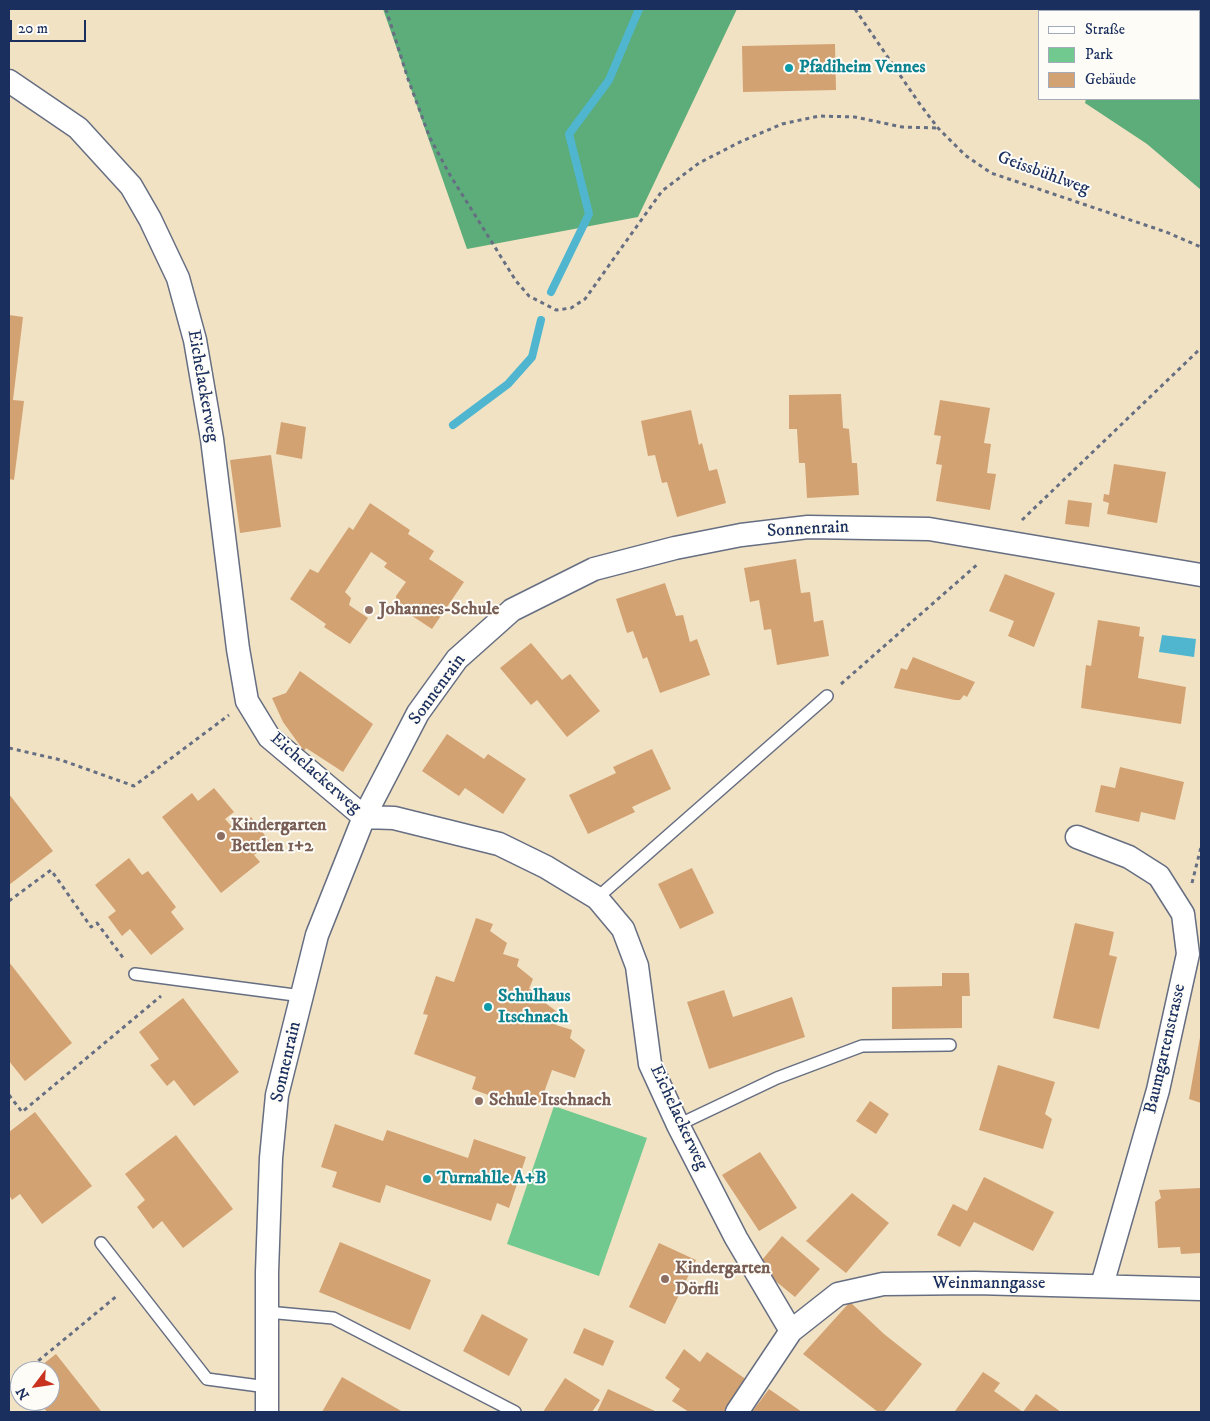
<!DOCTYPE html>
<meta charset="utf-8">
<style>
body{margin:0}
#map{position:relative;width:1210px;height:1421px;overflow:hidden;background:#f2e2c4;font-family:"IM FELL DW Pica",serif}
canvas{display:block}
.frame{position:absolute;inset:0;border:10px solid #1b2f5e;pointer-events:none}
.legend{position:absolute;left:1038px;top:10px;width:162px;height:90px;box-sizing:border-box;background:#fdfcf7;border:1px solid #a3aaba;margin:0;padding:6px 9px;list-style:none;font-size:15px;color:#1b2f5e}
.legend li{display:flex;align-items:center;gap:10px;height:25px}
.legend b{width:25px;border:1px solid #a3aaba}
.north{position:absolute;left:10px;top:1361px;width:50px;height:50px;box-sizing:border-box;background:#fdfcf7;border:1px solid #a3aaba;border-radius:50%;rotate:239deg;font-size:14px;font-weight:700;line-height:20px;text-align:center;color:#1b2f5e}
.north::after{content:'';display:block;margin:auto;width:18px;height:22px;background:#c8321e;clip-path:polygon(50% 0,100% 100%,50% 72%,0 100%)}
.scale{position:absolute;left:10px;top:20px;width:76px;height:22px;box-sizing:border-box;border:2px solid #1b2f5e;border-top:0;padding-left:6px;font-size:15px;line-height:18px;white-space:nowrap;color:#1b2f5e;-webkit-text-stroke:4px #fdfcf7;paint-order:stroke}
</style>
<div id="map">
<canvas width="1210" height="1421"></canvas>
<div class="frame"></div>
<ul class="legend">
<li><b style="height:6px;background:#fff"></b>Straße</li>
<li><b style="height:14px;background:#71c98f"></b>Park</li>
<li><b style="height:14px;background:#d3a272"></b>Gebäude</li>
</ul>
<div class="north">N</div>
<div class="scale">20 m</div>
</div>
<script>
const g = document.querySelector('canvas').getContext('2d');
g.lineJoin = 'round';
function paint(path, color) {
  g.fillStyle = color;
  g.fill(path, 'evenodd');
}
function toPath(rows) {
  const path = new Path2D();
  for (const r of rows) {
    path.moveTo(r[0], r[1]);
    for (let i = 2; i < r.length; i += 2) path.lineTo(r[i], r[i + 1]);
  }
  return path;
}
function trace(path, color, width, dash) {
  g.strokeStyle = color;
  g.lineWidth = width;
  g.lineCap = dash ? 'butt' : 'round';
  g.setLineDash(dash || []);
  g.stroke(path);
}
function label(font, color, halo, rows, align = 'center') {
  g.font = font + ' "IM FELL DW Pica",serif';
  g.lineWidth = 4;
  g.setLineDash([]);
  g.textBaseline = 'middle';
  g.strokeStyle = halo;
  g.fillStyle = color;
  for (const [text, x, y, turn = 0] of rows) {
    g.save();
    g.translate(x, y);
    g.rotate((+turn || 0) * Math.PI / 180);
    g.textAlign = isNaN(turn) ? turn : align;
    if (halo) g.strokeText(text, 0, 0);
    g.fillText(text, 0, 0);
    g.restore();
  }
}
paint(toPath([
 [554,1106,647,1138,599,1276,507,1244]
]), '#71c98f');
paint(toPath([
 [383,9,737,9,638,217,467,249],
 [1095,9,1201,9,1201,190,1147,144,1085,103,1086,99,1199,99,1199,11,1096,11]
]), '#5cad7a');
paint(toPath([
 [1162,635,1196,639,1194,657,1159,652]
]), '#50b6cf');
trace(toPath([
 [551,292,589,214,569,134,609,80,639,9],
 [453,425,508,384,532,357,541,320]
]), '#50b6cf', 8);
paint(toPath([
 [835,44,836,90,743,92,742,46],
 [9,315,23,317,13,400,24,401,14,480,9,479],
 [841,394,843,428,849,429,852,463,857,463,859,495,807,498,805,463,799,463,797,429,789,429,789,395],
 [940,400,990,408,984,443,991,444,987,473,996,474,990,510,936,501,942,465,936,464,941,436,934,435],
 [691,410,699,445,702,443,709,471,717,469,726,503,677,517,667,482,662,483,655,455,648,456,641,421],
 [281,422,306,427,302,459,276,454],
 [271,455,281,527,240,533,230,460],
 [1114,464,1166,472,1157,523,1107,514,1109,503,1103,501,1104,494,1109,495],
 [1068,500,1092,503,1089,527,1065,524],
 [370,503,410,530,408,534,434,551,429,559,464,582,432,629,397,606,396,596,406,582,384,567,387,563,371,552,345,592,351,598,349,605,368,618,350,644,324,627,326,624,290,599,310,569,318,573,349,527,353,530],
 [796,559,801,593,810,592,814,622,823,620,829,656,777,665,771,629,764,630,759,600,750,602,744,568],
 [1005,574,1055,593,1034,647,1008,636,1014,621,989,611],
 [665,583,676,616,683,615,690,642,697,639,710,675,660,693,647,657,643,659,633,631,627,633,616,599],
 [1098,620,1140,627,1139,636,1144,637,1138,678,1186,687,1181,724,1081,708,1086,665,1091,666],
 [531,643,562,680,570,674,600,711,567,737,537,700,531,705,500,668],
 [913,657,975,682,967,697,964,695,960,700,955,700,894,688,901,668,907,670],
 [300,671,373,724,343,772,306,748,304,751,283,722,272,698,286,693],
 [447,734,484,759,488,754,526,779,503,814,465,788,459,796,422,771],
 [652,749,671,789,632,807,635,812,588,834,569,795,616,773,613,767],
 [1120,767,1184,782,1175,820,1141,812,1139,822,1095,812,1101,785,1115,788],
 [214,788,234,812,225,819,235,830,251,817,270,842,254,855,260,862,221,893,162,817,192,793,198,801],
 [9,794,53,851,9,885],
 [129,858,142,875,148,871,176,907,171,912,184,929,151,955,130,929,122,936,108,917,116,911,95,885],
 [692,868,714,913,680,929,658,884],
 [476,918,493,924,490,931,507,943,503,954,519,959,517,966,533,979,529,989,547,995,544,1002,560,1014,556,1025,572,1030,570,1038,585,1050,575,1078,552,1070,540,1104,521,1098,518,1106,472,1089,476,1077,414,1054,428,1015,423,1014,436,976,454,982],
 [1075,923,1114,932,1109,955,1117,957,1099,1029,1053,1018],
 [9,962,72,1043,25,1081,9,1061],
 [942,973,969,973,970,996,962,996,962,1028,892,1029,892,987,942,986],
 [724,990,733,1017,792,997,805,1037,709,1069,687,1002],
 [183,998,239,1072,194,1106,174,1080,167,1086,150,1065,159,1059,139,1032],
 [1200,1037,1201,1037,1201,1103,1189,1099],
 [998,1065,1055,1082,1045,1114,1052,1119,1043,1149,979,1130],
 [870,1101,889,1114,876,1134,856,1121],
 [35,1112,92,1186,42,1224,20,1194,12,1200,9,1195,9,1132],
 [335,1124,383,1141,387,1130,468,1158,474,1139,526,1157,509,1208,497,1203,491,1221,386,1185,380,1203,332,1187,337,1172,321,1167],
 [176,1135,233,1209,183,1248,162,1221,153,1229,137,1207,145,1200,125,1174],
 [760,1152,797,1208,759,1231,722,1175],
 [984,1177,1054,1212,1033,1251,974,1222,960,1247,937,1235,953,1204,967,1211],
 [1201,1188,1200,1253,1181,1254,1180,1247,1158,1248,1155,1202,1161,1198,1159,1190],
 [852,1193,889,1223,846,1273,806,1241],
 [782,1236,820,1269,795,1297,773,1279,762,1260],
 [340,1242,431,1280,410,1330,319,1292],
 [659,1243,696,1260,665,1324,629,1307],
 [850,1302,884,1334,922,1364,884,1412,878,1412,803,1354],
 [482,1314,528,1339,509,1376,463,1351],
 [584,1328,614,1341,603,1366,573,1353],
 [684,1349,700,1362,707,1352,747,1380,727,1412,689,1412,672,1401,680,1389,665,1378],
 [56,1354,101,1411,103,1412,47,1412,39,1401,50,1401,50,1371,34,1371],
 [983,1372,1000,1383,994,1391,1023,1412,1036,1394,1061,1412,957,1412,955,1411],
 [342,1377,403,1412,322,1412],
 [565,1378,600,1400,592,1412,543,1412],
 [608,1389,657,1412,597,1412],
 [769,1389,802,1412,752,1412]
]), '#d3a272');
const lane = toPath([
 [597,898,827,696],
 [135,974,302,996],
 [678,1125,777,1078,862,1046,950,1045],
 [101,1243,207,1379,267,1387],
 [267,1312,333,1318,515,1412]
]);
const street = toPath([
 [9,81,78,128,131,186,150,219,178,278,195,340,212,439,238,649,247,701,269,737,364,817,394,818,499,844,546,867,597,898,623,929,637,966,650,1064,678,1125,736,1238,791,1331],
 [1077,837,1129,857,1159,876,1183,914,1188,954,1158,1090,1102,1285],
 [267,1412,267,1272,271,1158,277,1095,317,935,364,817,418,713,457,659,512,610,594,569,675,548,741,535,808,527,929,529,1201,575],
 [737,1412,791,1331,838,1294,883,1284,975,1283,1201,1289]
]);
trace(lane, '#666e82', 14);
trace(street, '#666e82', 25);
trace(toPath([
 [386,9,408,79,430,138,450,175,516,281,529,296,556,310,571,308,585,299,662,191,699,163,740,142,782,124,819,116,855,117,902,127,938,128],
 [855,9,919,103,938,128,965,155,991,173,1166,232,1201,247],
 [1138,9,1143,11],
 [1199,37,1201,38],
 [1022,520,1201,348],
 [841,684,979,563],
 [9,748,61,760,134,786,229,715],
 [1192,883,1201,847],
 [9,901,51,870,91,927,97,923,124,959],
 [9,1095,22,1112,161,996],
 [26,1371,118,1295],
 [9,1385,20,1376]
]), '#666e82', 3, [4, 4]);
trace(lane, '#fff', 11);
trace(street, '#fff', 22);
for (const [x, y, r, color] of [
 [789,68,5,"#0f9aa8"],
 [369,610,5,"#8d6e63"],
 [221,836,5,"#8d6e63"],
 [488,1007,5,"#0f9aa8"],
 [479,1101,5,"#8d6e63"],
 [427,1179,5,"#0f9aa8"],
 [665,1279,5,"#8d6e63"]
]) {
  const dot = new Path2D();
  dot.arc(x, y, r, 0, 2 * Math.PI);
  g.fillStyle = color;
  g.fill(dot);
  trace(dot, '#fdfcf7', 2);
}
label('bold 18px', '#0d838f', '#fdfcf7', [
 ["Pfadiheim Vennes",799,68],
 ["Schulhaus",498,997],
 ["Itschnach",498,1018],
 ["Turnahlle A+B",437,1179]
], 'left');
label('18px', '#1b2f5e', '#fdfcf7', [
 ["Geissbühlweg",1043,174,20],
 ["Eichelackerweg",202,386,80],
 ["Sonnenrain",808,530,-3],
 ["Sonnenrain",438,690,-54],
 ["Eichelackerweg",315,774,41],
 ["Baumgartenstrasse",1166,1049,-77],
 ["Sonnenrain",287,1062,-77],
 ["Eichelackerweg",678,1118,65],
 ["Weinmanngasse",989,1284]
]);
label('bold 18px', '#785e54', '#fdfcf7', [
 ["Johannes-Schule",379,610],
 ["Kindergarten",231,826],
 ["Bettlen 1+2",231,847],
 ["Schule Itschnach",489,1101],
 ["Kindergarten",675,1269],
 ["Dörfli",675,1290]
], 'left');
</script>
